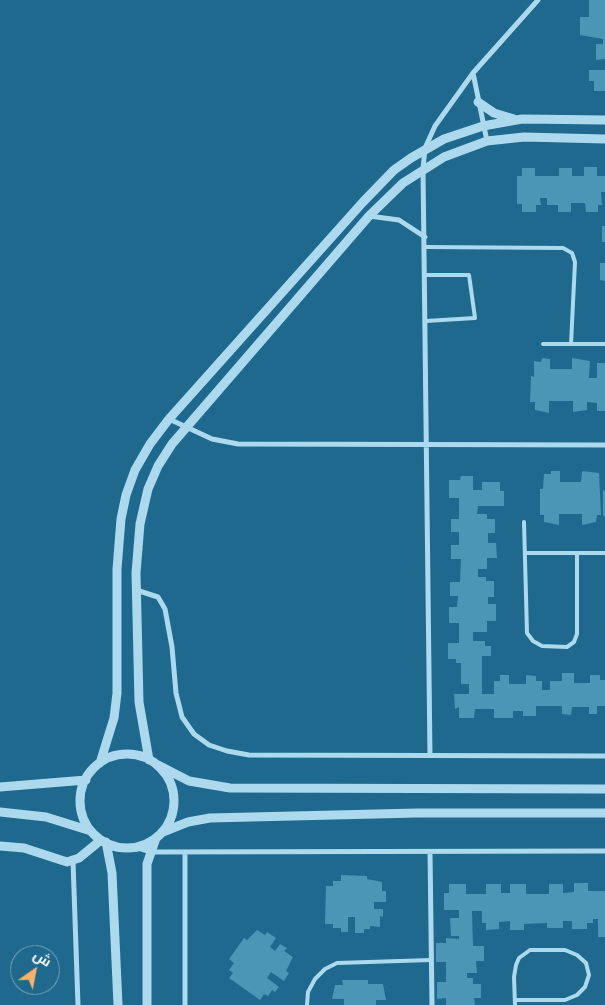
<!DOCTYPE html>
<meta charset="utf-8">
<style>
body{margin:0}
#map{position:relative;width:605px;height:1005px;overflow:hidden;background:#1e698d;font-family:"Roboto Condensed",Cairo,sans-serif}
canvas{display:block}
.north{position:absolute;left:10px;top:945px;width:50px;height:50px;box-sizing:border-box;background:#1e698d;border:1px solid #78a5bb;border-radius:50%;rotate:33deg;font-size:14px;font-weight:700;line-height:20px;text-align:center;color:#fff}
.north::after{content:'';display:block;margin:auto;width:18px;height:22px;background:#fbb06c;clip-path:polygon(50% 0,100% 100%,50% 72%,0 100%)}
</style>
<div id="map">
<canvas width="605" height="1005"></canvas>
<div class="north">ش</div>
</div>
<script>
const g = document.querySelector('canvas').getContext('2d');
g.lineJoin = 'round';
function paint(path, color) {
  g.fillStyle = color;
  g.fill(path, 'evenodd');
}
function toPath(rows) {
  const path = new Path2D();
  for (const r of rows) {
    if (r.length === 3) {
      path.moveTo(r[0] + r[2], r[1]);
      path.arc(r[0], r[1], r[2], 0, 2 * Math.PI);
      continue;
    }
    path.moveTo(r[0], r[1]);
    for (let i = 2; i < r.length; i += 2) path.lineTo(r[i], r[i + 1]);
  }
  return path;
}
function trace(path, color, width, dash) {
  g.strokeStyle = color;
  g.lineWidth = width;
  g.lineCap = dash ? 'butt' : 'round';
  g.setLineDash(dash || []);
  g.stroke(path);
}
paint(toPath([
 [589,0,605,0,605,59,596,60,596,44,603,44,603,39,580,35,580,17,589,17],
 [589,70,605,70,605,91,594,91,594,81,589,81],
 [584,167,597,167,597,176,605,176,605,192,601,192,602,205,598,205,598,212,586,212,585,203,571,203,571,212,558,212,558,205,547,205,547,198,540,198,541,205,536,205,536,212,522,212,522,204,517,204,517,176,522,176,522,168,535,168,535,176,559,176,559,168,572,168,572,176,584,176],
 [602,226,605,226,605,242,602,242],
 [600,263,605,263,605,281,600,280],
 [542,358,550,359,550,369,572,369,572,358,590,361,589,378,597,378,597,363,605,363,605,411,597,411,597,403,587,402,587,410,573,412,573,401,549,401,549,413,535,410,535,402,530,402,531,376,534,377,534,361,541,362],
 [551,471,560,471,560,482,581,482,582,471,599,473,601,515,597,515,596,522,582,525,582,514,559,514,559,525,544,522,544,515,540,515,540,489,543,489,544,474,551,474],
 [461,476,473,476,473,490,482,490,482,482,500,482,500,491,504,491,504,506,478,506,477,514,487,514,487,519,495,519,495,533,488,533,488,543,496,543,497,558,487,558,487,569,478,569,478,577,486,577,486,581,494,581,494,597,488,597,488,604,496,604,496,621,487,621,487,632,473,632,473,641,485,641,485,646,491,646,491,656,482,656,482,694,494,694,494,681,500,681,500,675,509,675,509,684,526,684,526,675,536,676,536,681,542,681,542,690,550,690,550,681,562,681,562,673,574,673,574,683,590,683,590,675,600,675,600,680,605,680,605,706,597,706,597,714,589,714,589,707,572,707,571,715,562,714,562,706,536,706,536,716,523,716,523,711,513,711,513,718,494,718,494,709,475,709,474,718,459,718,459,707,455,709,454,694,469,694,469,684,461,684,461,663,456,663,456,659,448,659,448,643,459,643,459,623,449,623,449,607,457,607,458,596,450,596,450,582,460,582,461,559,451,559,451,545,459,545,459,532,451,532,451,519,459,519,459,498,449,498,449,480,460,480],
 [603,490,605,491,605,516,603,516],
 [341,875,367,876,367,879,382,882,382,891,386,891,386,902,374,902,374,909,383,909,383,917,380,916,380,927,370,926,370,929,364,929,364,933,355,933,355,917,348,917,348,932,341,932,341,928,333,928,333,924,325,924,326,886,333,886,333,881,341,881],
 [574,883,588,883,588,891,605,891,605,937,598,937,598,919,593,919,593,923,587,923,587,929,572,929,572,921,563,921,563,928,547,928,547,923,524,924,524,930,510,930,510,921,499,922,499,929,486,930,486,923,482,923,482,911,472,911,473,946,484,946,484,961,476,961,477,973,467,973,467,978,473,978,473,984,481,984,481,998,474,998,475,1005,446,1005,446,998,437,999,437,982,446,982,446,962,436,962,436,943,446,943,446,938,459,939,459,936,451,936,450,918,459,918,459,910,444,910,444,893,449,893,449,884,466,884,466,894,486,894,486,884,501,884,501,893,510,893,510,884,526,884,526,894,549,894,549,884,563,884,563,893,574,892],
 [257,930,265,935,267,932,276,938,270,947,275,951,280,944,287,948,284,951,293,957,286,971,289,973,284,981,271,972,267,978,279,987,275,992,272,990,268,996,264,994,260,1000,229,978,233,973,229,970,234,963,229,959,244,938,247,940],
 [342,980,368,980,368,984,383,984,386,1000,376,1000,376,1005,344,1005,344,999,332,999,335,985,343,985]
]), '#4b95b7');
trace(toPath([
 [425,247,563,248,572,253,575,262,571,344],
 [425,275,469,275,475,318,426,321],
 [543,344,605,344],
 [524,522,527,633,533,641,542,646,567,647,574,642,577,634,577,553],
 [525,553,605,553],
 [515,1000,565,1000,577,995,585,987,589,975,586,963,577,955,565,950,530,950,519,958,516,965,514,977,515,1005],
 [307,1005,308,992,315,979,325,969,337,963,431,960]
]), '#acd9ed', 4);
trace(toPath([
 [473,73,487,141],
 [369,216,399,220,425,237],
 [169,419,212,439,238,444,605,445],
 [136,590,158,597,165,609,172,647,176,693,182,717,194,734,209,745,227,751,249,755,605,756],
 [430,756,423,169,425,148,435,126,473,73,538,0],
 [135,847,151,852,605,851],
 [430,852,432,1005],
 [73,861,78,1005],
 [185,1005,185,852]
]), '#acd9ed', 5);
trace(toPath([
 [478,102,494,113,514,119],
 [127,801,47],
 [149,760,139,702,136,573,140,524,148,489,158,466,172,444,369,216,403,183,444,157,487,141,524,137,605,139],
 [100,763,114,718,117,693,117,569,121,519,126,495,135,470,150,444,169,419,363,202,394,170,411,158,444,139,483,126,522,119,605,120],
 [156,764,189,781,230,788,605,789],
 [0,787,86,780],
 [0,812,46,817,91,831],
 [163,832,188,822,210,818,417,813,605,813],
 [106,842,112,873,118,1005],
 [0,846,24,848,67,862,79,858,101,840],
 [147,1005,147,864,156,838]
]), '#acd9ed', 9);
</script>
